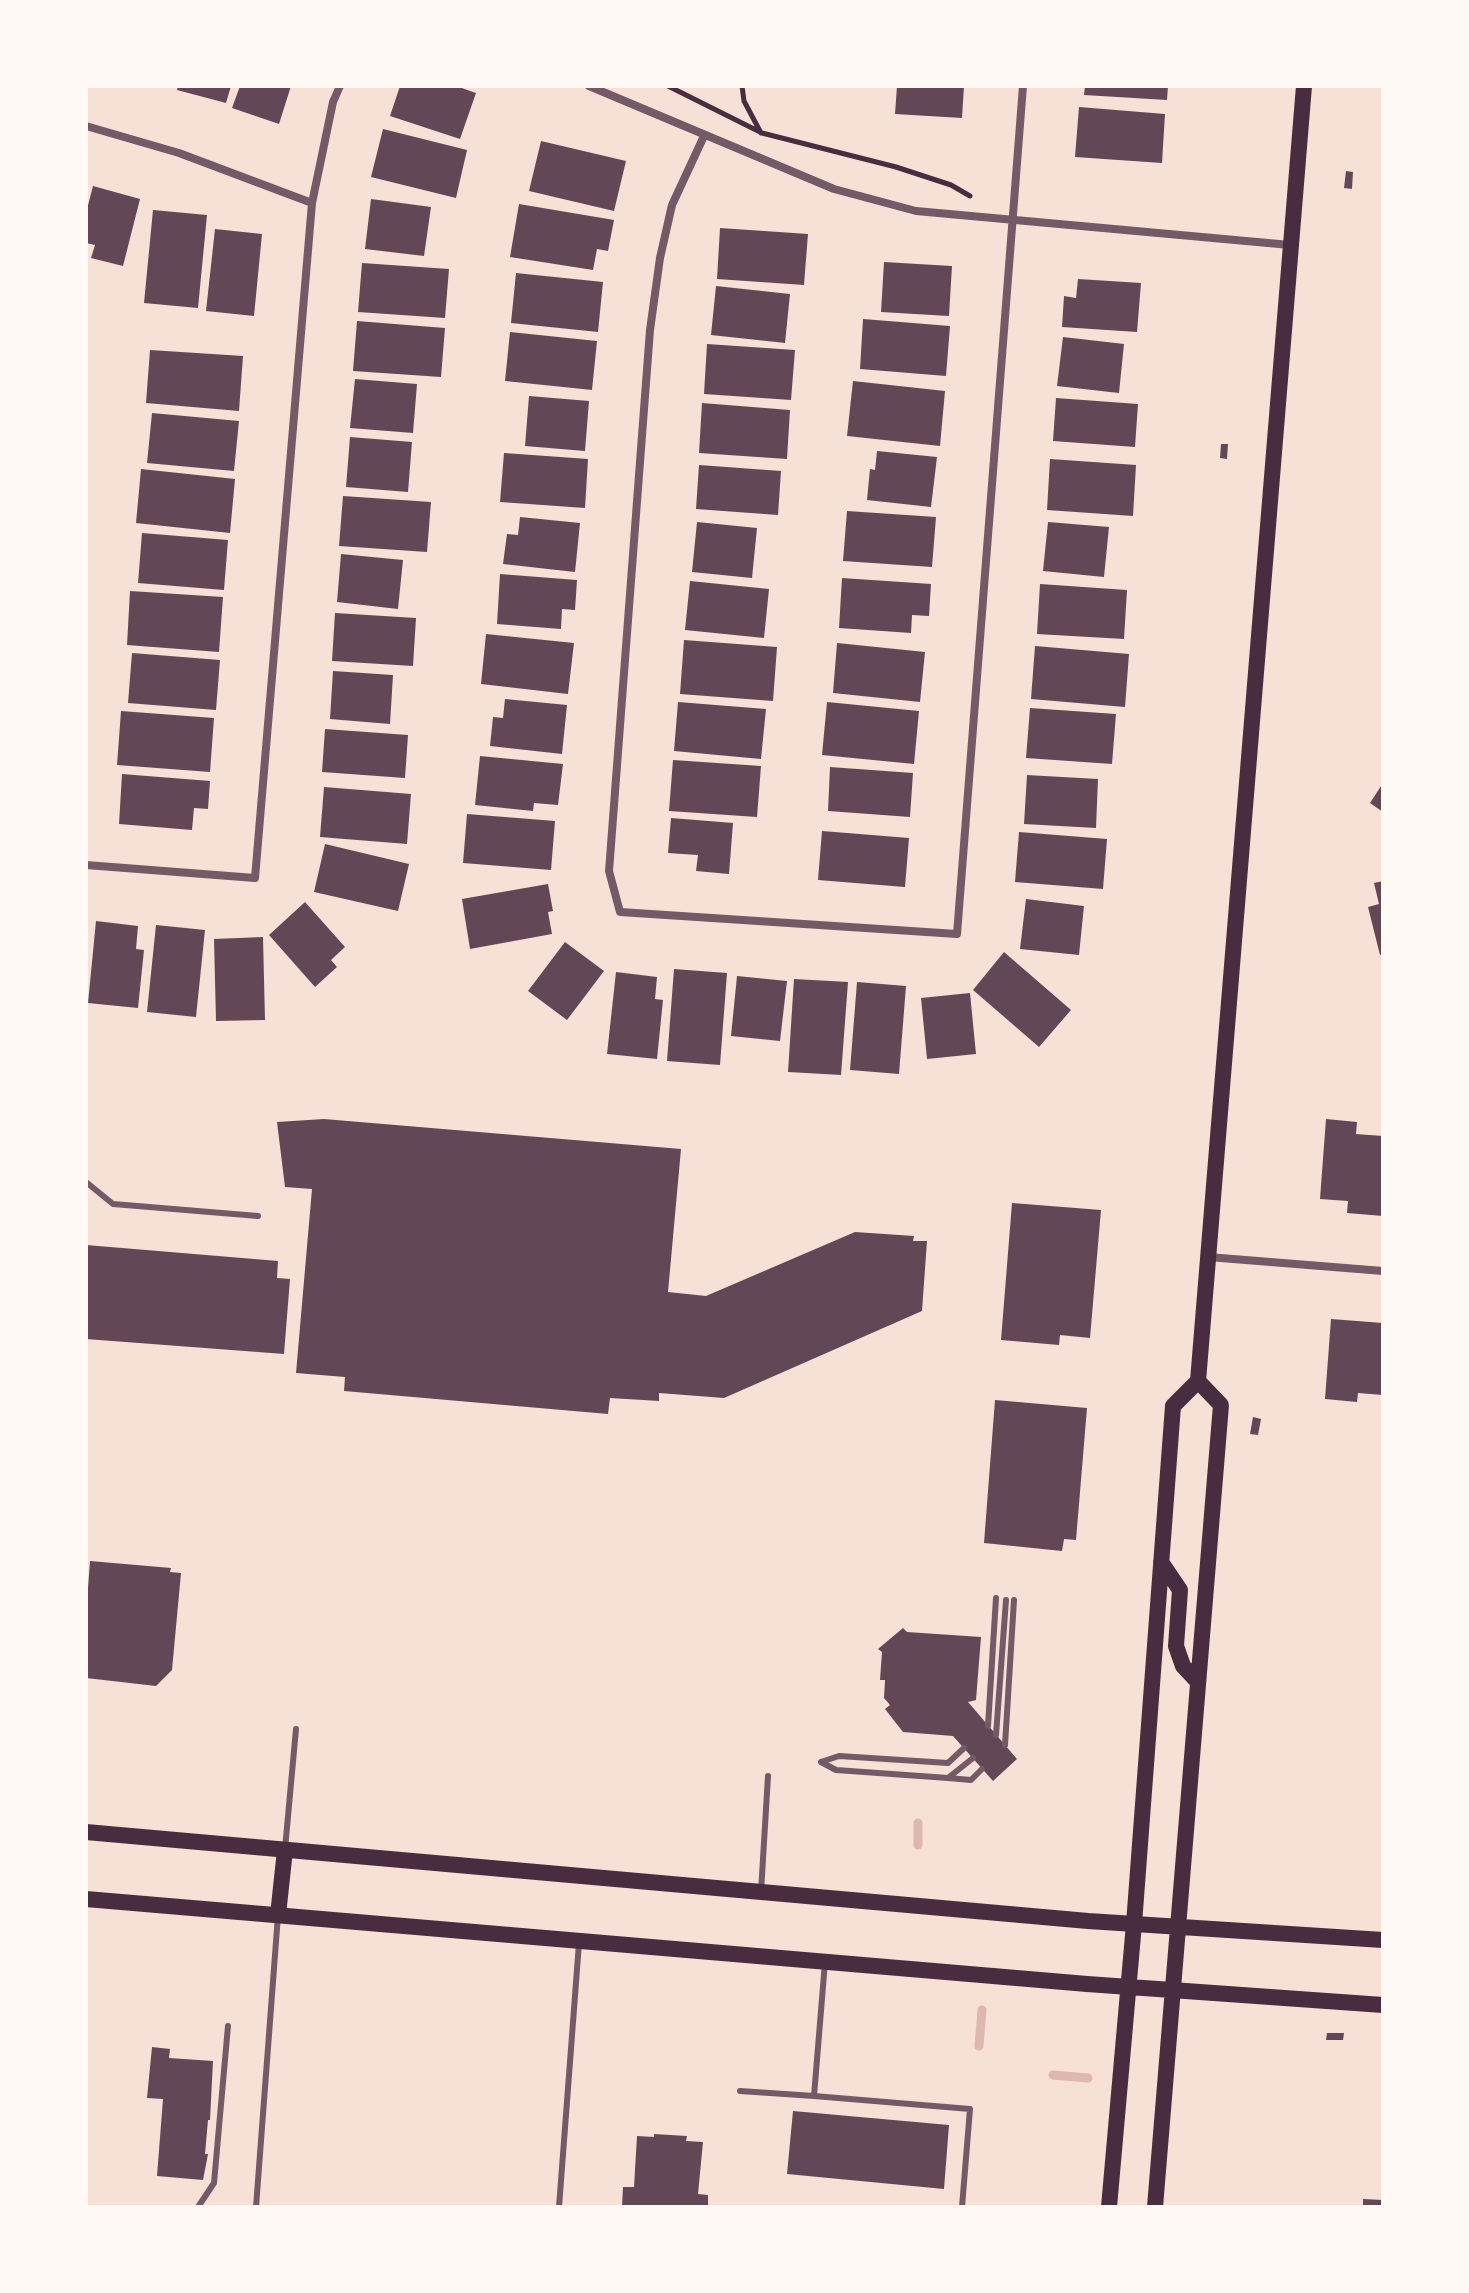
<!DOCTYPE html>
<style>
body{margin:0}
#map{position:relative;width:1469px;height:2293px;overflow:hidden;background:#f7e1d7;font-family:"Space Grotesk",sans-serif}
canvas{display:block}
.frame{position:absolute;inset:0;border:88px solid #fffaf5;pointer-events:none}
</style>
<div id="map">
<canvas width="1469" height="2293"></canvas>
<div class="frame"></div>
</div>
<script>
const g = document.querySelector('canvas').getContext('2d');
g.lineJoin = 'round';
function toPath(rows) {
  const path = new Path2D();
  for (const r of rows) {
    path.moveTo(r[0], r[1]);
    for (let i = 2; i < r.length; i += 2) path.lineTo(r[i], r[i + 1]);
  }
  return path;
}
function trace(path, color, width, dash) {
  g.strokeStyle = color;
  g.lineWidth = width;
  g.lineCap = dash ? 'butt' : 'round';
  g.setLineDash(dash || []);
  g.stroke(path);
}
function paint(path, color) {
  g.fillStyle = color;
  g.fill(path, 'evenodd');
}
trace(toPath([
 [918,1845,918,1823],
 [979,2046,982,2010],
 [1053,2075,1088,2078]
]), '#dcb8b0', 9);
paint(toPath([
 [178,86,231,86,226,103,177,90],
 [240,86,291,86,279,124,232,108],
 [400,86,456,86,476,93,460,139,390,116],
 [897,86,964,86,962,118,895,114],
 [1085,86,1168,86,1167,100,1084,95],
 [1079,107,1165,114,1162,163,1075,157],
 [383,129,467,150,456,198,371,177],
 [541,141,626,161,614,211,529,191],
 [1346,171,1353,172,1352,189,1344,188],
 [93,186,140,199,123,266,91,258,95,245,86,243,86,213],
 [371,199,431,207,424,256,365,249],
 [519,204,614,220,608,251,597,249,593,270,510,257],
 [153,210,207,215,198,308,144,303],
 [720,228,808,234,804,285,717,279],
 [215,229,262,234,254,316,206,311],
 [884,262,952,266,949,316,881,312],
 [362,263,449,269,445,318,358,312],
 [516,273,603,282,598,332,511,323],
 [1078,279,1141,283,1137,332,1062,327,1064,296,1076,298],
 [716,286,790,294,785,343,711,335],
 [863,319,950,326,946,376,860,369],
 [357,321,445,328,441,377,353,371],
 [510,332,597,341,592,390,505,381],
 [1063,337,1124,344,1119,393,1057,386],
 [707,344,795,350,791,400,704,394],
 [150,350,243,356,239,411,146,403],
 [355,379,417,384,413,433,350,428],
 [853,381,945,391,940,446,847,436],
 [529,396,589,401,585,451,525,446],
 [1056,398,1138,404,1135,447,1053,441],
 [702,403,790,410,787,459,699,453],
 [152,413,239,421,234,471,147,463],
 [350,437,412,442,408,492,346,487],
 [1221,444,1228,444,1227,459,1220,458],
 [877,451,937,457,931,507,867,500,870,469,875,470],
 [504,453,588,459,585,508,500,502],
 [1050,459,1136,465,1133,516,1047,510],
 [699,465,781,471,778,515,696,509],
 [141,469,235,479,230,533,136,523],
 [343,496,431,502,427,552,339,546],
 [847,511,936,517,932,567,843,561],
 [520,517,580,523,575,572,503,564,507,534,518,535],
 [697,522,757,528,752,578,692,572],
 [1048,522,1109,527,1104,577,1043,571],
 [142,533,228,540,224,590,138,583],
 [341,554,403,560,398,609,337,602],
 [500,574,577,580,575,610,562,609,561,629,497,624],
 [842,578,931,584,929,616,912,615,911,633,839,628],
 [690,581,769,589,764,638,685,630],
 [1040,584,1127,590,1124,639,1037,634],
 [130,591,223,597,219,652,127,645],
 [335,613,416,618,413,666,332,661],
 [486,634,574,643,568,694,481,684],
 [684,640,777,647,773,701,680,694],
 [837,643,925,652,920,702,833,693],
 [1035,646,1129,654,1125,707,1031,699],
 [132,653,220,660,216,710,128,703],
 [333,671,393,675,390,724,330,719],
 [505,699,567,705,562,754,490,746,493,717,503,718],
 [678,702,766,709,761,759,674,751],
 [827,702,919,711,914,764,822,755],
 [1030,708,1116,714,1112,764,1026,758],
 [121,711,214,718,210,772,117,765],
 [325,729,408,735,405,778,322,772],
 [480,756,563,764,558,805,534,803,533,811,475,805],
 [673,760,761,766,757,817,669,811],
 [830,767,913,773,910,817,828,811],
 [122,774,210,781,208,809,194,808,192,830,119,824],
 [1027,775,1098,779,1096,828,1024,824],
 [1383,783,1383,812,1370,803],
 [324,787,411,794,407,844,320,837],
 [467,814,555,821,551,870,463,863],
 [671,818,733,823,729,874,696,871,698,855,668,853],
 [822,831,909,838,905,887,818,880],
 [1019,832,1107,839,1103,889,1015,882],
 [325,844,409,864,398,911,314,892],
 [1383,881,1383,954,1380,955,1368,907,1379,904,1374,883],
 [548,884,553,911,548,912,552,934,470,949,462,899],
 [1026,899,1084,906,1079,955,1020,949],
 [305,902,345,947,331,960,337,967,315,987,269,935],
 [96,921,138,926,136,949,144,950,138,1008,88,1003],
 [156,925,205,930,196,1017,147,1012],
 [263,937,265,1020,216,1021,214,939],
 [565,942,604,971,567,1020,528,991],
 [1004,952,1071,1010,1039,1047,973,990],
 [674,969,727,973,720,1065,667,1061],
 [616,972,657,977,655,999,663,1000,657,1059,607,1054],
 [737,976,787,981,780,1041,731,1036],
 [794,979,848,982,841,1075,788,1072],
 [857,982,906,986,899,1074,850,1070],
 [970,993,976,1054,927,1059,921,998],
 [324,1119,681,1149,668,1292,706,1296,855,1232,914,1236,913,1241,927,1241,922,1311,724,1398,659,1393,659,1401,610,1398,608,1414,344,1391,345,1377,296,1373,312,1189,285,1187,277,1122],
 [1326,1119,1357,1122,1356,1134,1383,1136,1383,1216,1347,1213,1348,1201,1320,1199],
 [1012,1203,1101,1210,1090,1338,1060,1335,1059,1345,1001,1340],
 [86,1245,278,1261,277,1278,290,1279,284,1354,86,1339],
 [1331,1319,1383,1323,1383,1395,1358,1393,1357,1402,1325,1399],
 [995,1400,1087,1408,1076,1540,1064,1539,1062,1551,984,1543],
 [1253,1417,1261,1419,1258,1435,1250,1434],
 [90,1561,171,1568,170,1572,181,1573,172,1670,156,1686,86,1678,86,1615],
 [903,1628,907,1632,981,1637,976,1700,968,1702,1017,1759,993,1781,953,1736,903,1732,885,1709,890,1705,884,1698,885,1680,880,1680,882,1652,878,1649],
 [1327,2033,1344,2033,1343,2040,1326,2040],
 [152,2047,170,2049,169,2058,213,2061,210,2120,208,2120,205,2154,208,2154,203,2180,157,2176,163,2099,147,2098],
 [793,2111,949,2125,944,2189,787,2174],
 [654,2134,687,2136,686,2141,703,2142,698,2194,708,2195,708,2207,622,2207,623,2187,634,2187,637,2136,654,2137],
 [1363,2199,1383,2200,1383,2207,1363,2207]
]), '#644757');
trace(toPath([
 [668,86,762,133,896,167,951,185,970,196],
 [742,86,744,101,761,133]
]), '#4a2c40', 5);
trace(toPath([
 [86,1182,113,1204,258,1216],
 [988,1726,996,1598],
 [996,1735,1006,1600],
 [1005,1745,1014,1600],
 [821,1762,836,1770,948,1778,973,1758],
 [821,1762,839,1756,948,1763,964,1748],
 [948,1778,971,1780,982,1769],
 [285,1849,296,1729],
 [761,1892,768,1776],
 [825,1962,814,2096,970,2109,962,2207],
 [740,2091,814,2096],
 [198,2207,214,2183,228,2026],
 [256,2207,278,1915],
 [559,2207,579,1943]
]), '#755966', 6);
trace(toPath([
 [589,86,834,189,916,211,1290,245],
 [86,126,179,153,312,203],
 [704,136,672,205,660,258,650,330,609,871,620,912,957,934,1023,86],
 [86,865,255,878,312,203,333,102,340,86],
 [1208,1257,1383,1271]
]), '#755966', 8);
trace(toPath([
 [1161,1562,1180,1590,1176,1646,1183,1666,1198,1682],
 [86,1832,1088,1921,1383,1940],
 [86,1899,1087,1984,1383,2005],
 [278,1915,285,1850],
 [1109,2207,1134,1924,1173,1406,1198,1381,1304,86],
 [1155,2207,1221,1405,1198,1381]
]), '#4a2c40', 16);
</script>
